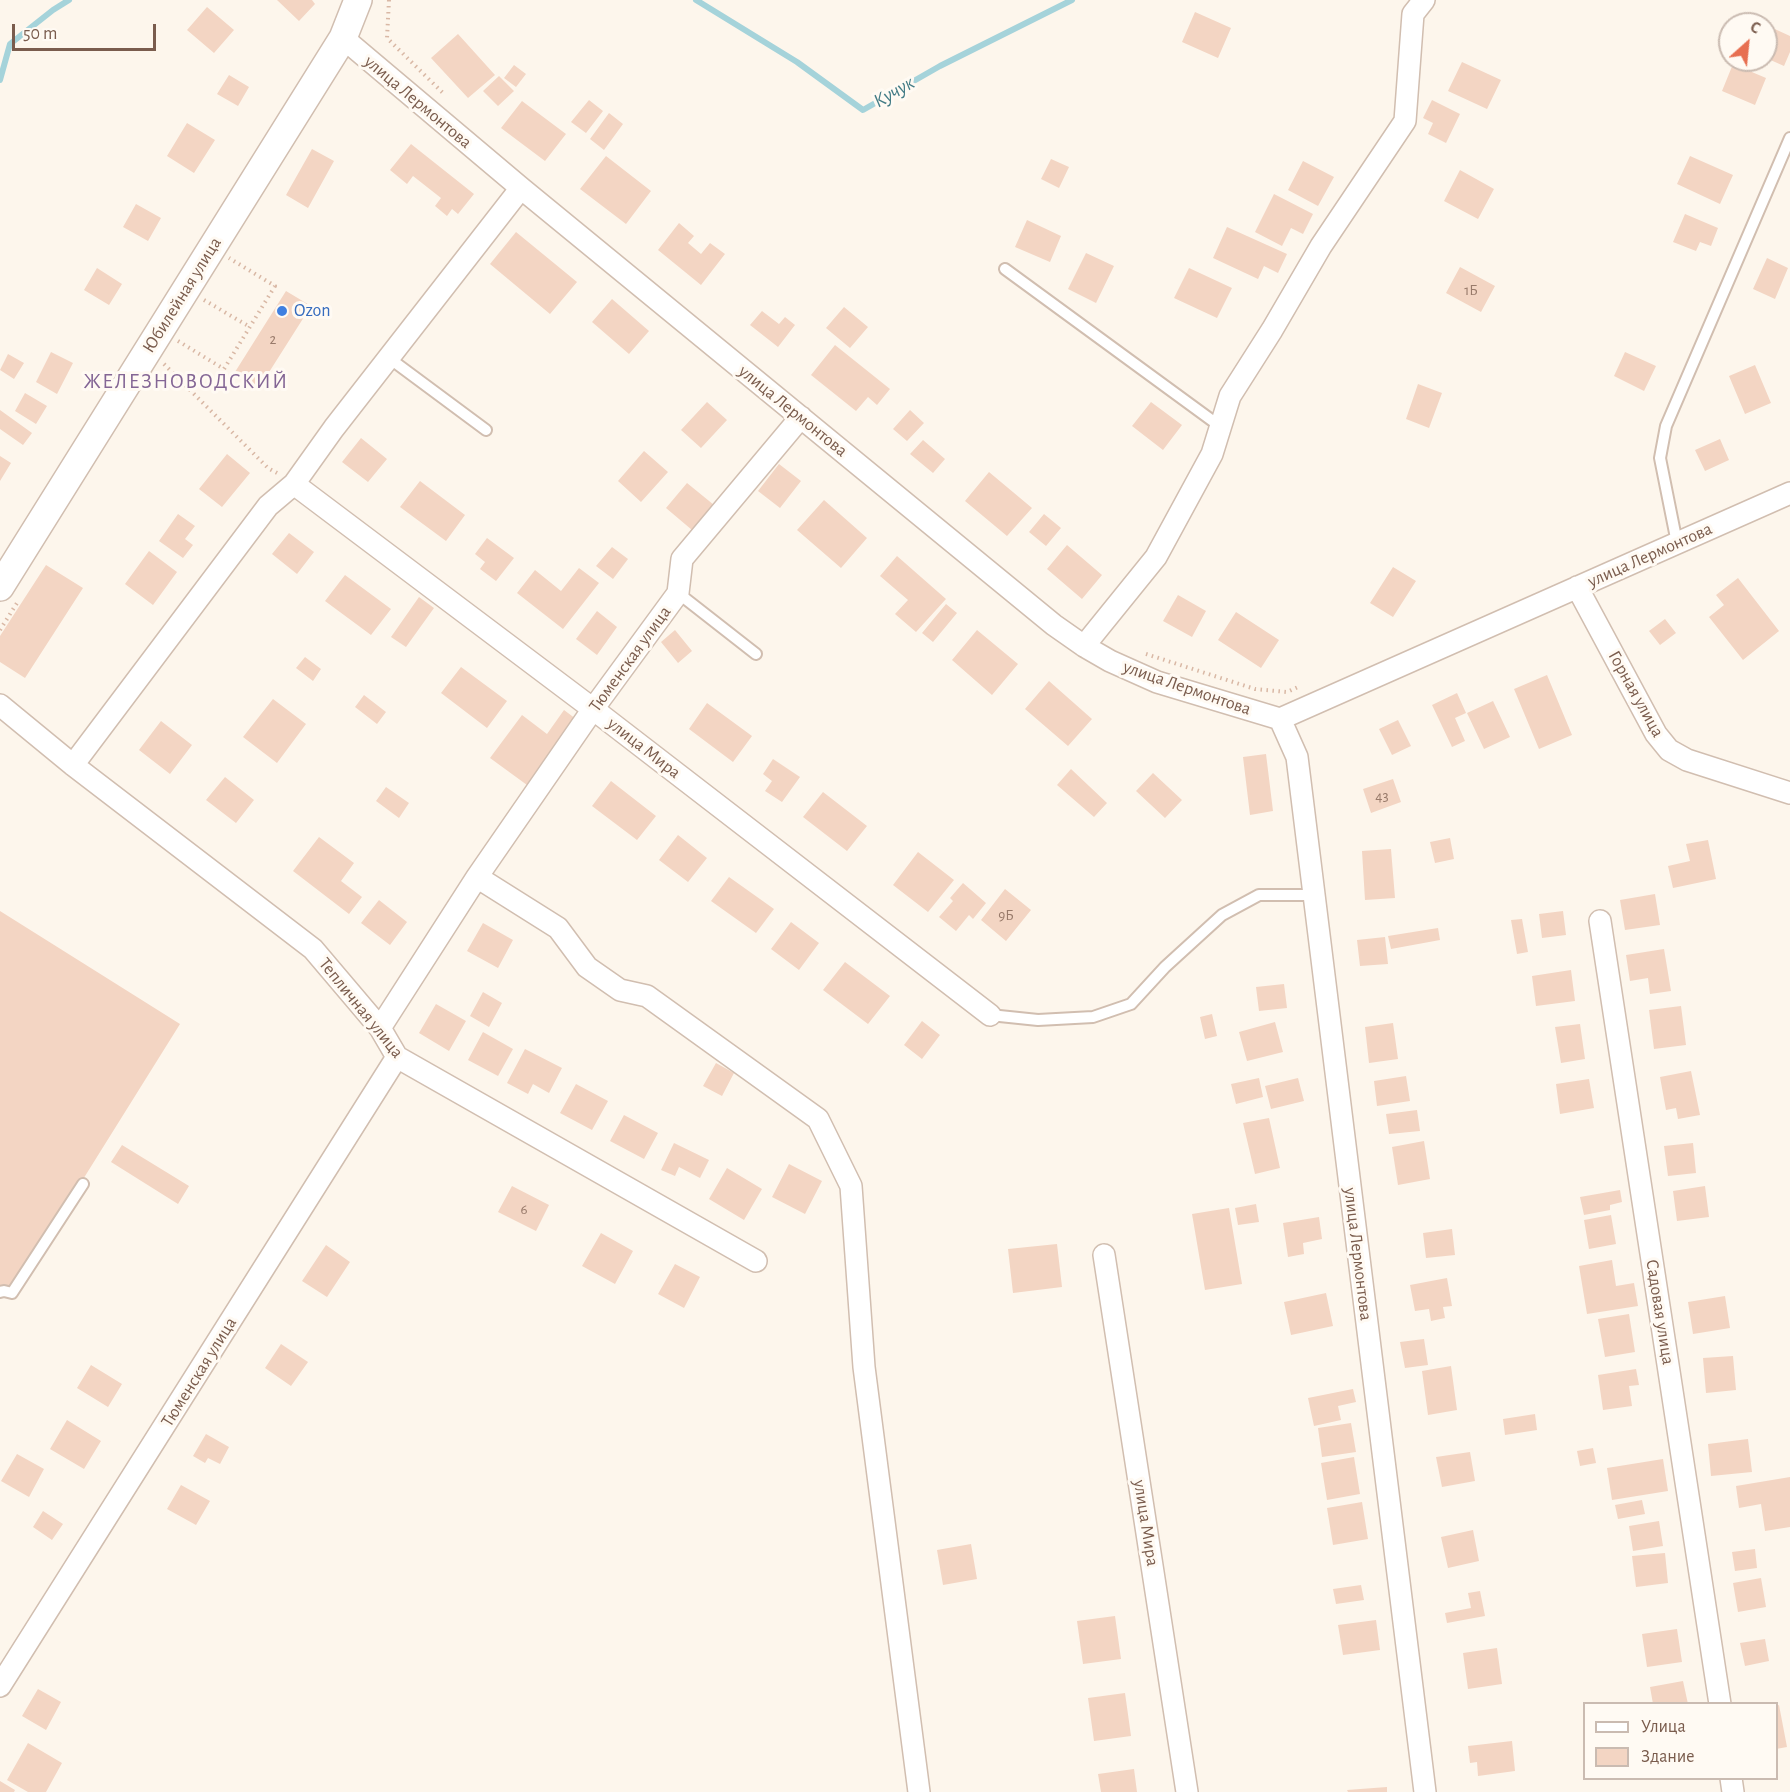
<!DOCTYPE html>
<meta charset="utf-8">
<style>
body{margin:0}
#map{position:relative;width:1790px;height:1792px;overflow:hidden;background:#fdf6ec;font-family:"Alegreya Sans",sans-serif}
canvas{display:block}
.legend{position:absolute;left:1583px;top:1702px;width:195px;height:78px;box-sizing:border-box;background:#fffaf3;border:2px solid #cabbb1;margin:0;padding:8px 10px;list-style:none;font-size:18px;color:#7a5c4d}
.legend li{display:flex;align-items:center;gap:12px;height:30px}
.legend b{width:30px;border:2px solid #cabbb1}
.north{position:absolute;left:1718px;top:12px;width:60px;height:60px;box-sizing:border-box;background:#fffaf3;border:2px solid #cabbb1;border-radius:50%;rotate:27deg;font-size:16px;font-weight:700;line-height:24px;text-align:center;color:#7a5c4d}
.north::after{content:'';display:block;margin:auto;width:21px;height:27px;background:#e76f51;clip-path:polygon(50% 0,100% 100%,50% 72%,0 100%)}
.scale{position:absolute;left:12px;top:24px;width:144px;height:27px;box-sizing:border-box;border:3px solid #7a5c4d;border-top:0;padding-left:8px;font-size:18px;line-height:21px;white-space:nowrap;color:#7a5c4d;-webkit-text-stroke:4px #fffaf3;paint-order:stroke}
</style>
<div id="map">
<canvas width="1790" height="1792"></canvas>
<ul class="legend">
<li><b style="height:8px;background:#fff"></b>Улица</li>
<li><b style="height:16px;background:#f3d5c3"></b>Здание</li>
</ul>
<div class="north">С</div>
<div class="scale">50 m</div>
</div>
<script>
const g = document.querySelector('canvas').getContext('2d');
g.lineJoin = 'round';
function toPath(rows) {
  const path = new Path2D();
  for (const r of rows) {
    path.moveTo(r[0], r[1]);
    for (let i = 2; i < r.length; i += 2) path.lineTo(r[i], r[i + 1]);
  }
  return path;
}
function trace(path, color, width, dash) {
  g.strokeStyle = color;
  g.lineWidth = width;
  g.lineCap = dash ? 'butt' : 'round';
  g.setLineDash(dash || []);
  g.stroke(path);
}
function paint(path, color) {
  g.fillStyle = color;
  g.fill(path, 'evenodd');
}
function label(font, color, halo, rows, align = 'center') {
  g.font = font + ' "Alegreya Sans",sans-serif';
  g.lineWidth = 6;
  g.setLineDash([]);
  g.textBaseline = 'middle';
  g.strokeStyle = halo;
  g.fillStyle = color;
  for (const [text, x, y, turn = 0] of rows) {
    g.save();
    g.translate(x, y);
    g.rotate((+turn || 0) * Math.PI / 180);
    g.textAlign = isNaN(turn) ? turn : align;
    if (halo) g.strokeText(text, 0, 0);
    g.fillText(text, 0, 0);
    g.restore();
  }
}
trace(toPath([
 [696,0,797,62,863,110,940,66,1072,0],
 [0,80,10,44,53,10,69,0]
]), '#a5d3da', 6);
paint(toPath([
 [277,0,312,0,315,4,299,21],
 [207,7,234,30,214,53,187,30],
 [1195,12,1231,28,1218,58,1182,42],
 [1766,25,1790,36,1790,52,1784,66,1766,58],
 [458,34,495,75,468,98,431,58],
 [1462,62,1501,80,1487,109,1448,91],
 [1733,64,1766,78,1755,105,1722,91],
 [514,65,526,74,516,87,504,78],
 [229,75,249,87,238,106,217,94],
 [499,76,514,91,498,106,483,91],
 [589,100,603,111,586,133,571,122],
 [1432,100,1460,114,1446,143,1428,134,1433,123,1423,118],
 [522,101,566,134,545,161,501,128],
 [609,113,623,124,604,150,590,139],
 [187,123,215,140,194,173,167,156],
 [411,144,474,194,458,214,452,209,447,216,435,206,441,198,413,176,407,184,390,170],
 [312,149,334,161,308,208,286,195],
 [606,156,651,191,626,224,580,189],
 [1690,156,1733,175,1720,204,1677,184],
 [1051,159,1069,167,1059,188,1041,179],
 [1303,161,1334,177,1318,206,1288,190],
 [1460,170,1494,189,1478,219,1444,201],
 [1274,194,1313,214,1303,234,1291,228,1282,246,1255,232],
 [136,204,161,218,148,241,123,227],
 [1685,214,1718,228,1711,246,1700,242,1696,251,1673,242],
 [1027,220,1061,236,1050,262,1015,247],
 [679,223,694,236,688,243,701,254,710,243,725,254,701,285,658,250],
 [1227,227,1287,254,1278,273,1264,266,1258,279,1213,258],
 [516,232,577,282,550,314,490,264],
 [1086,253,1114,266,1096,303,1068,289],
 [1767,258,1788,268,1775,299,1753,289],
 [1460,267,1495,286,1481,312,1446,293],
 [97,268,122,284,109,305,84,290],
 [1189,268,1232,288,1217,318,1174,298],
 [286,291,311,306,259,388,235,372],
 [612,299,649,331,629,354,592,322],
 [844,307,868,327,850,348,826,328],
 [762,311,779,324,785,317,795,325,778,347,750,325],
 [835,345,890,389,877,405,868,397,856,411,811,375],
 [51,352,73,363,57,394,36,382],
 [1625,352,1656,366,1644,391,1614,376],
 [8,354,24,363,14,379,0,370],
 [1755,365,1771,403,1745,414,1729,376],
 [1418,384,1442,393,1429,428,1406,419],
 [25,393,47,406,36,424,15,411],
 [707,402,727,420,701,448,681,430],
 [1151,402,1182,425,1163,450,1132,426],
 [0,410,32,433,23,445,0,429],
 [910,410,924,423,907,441,893,429],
 [361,438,387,459,368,482,342,462],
 [1720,439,1729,460,1705,471,1695,450],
 [923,440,945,459,933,473,910,454],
 [644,451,668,472,641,502,618,481],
 [227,454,250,473,222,507,199,489],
 [0,456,11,463,0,481],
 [779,464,801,481,780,508,758,491],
 [989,472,1032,508,1007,536,965,501],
 [420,481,465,515,446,541,400,507],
 [687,483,714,505,692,530,666,508],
 [824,500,867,538,841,568,797,530],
 [178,514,195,526,185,539,193,545,183,558,159,541],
 [1044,514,1061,528,1046,546,1029,532],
 [289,533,314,552,297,574,272,554],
 [487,538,514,558,496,581,480,569,485,562,475,554],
 [1067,545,1102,575,1082,599,1047,569],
 [612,547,628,559,613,579,596,566],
 [149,551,177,572,153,605,125,584],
 [897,556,946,599,916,632,895,614,908,600,880,576],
 [46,565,83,588,25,678,0,662,0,636],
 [1393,567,1416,581,1393,617,1370,603],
 [579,568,599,583,563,629,517,593,535,570,561,591],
 [345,575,391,609,371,635,325,601],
 [1738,578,1779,631,1743,660,1709,617,1724,605,1716,595],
 [1178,595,1206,611,1192,637,1163,621],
 [419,597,434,608,406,647,391,637],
 [946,604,957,613,933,642,922,633],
 [597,611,617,627,597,655,576,639],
 [1236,612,1279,640,1261,668,1218,640],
 [1665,619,1676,633,1660,645,1649,631],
 [675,630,692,651,678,663,661,642],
 [977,630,1018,664,992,695,952,660],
 [305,657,321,669,313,681,296,668],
 [461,667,507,701,487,728,441,693],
 [1547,675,1572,735,1539,749,1514,689],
 [1049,681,1092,719,1068,746,1025,709],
 [1457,693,1466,713,1455,718,1465,741,1452,747,1432,705],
 [364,695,386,712,377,724,355,707],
 [273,699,306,724,277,763,243,737],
 [1493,701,1510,737,1484,749,1467,713],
 [707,703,752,736,733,762,689,729],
 [564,710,576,719,527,785,490,758,522,715,547,734],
 [1398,720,1411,746,1392,755,1379,729],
 [161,721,192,745,170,774,139,750],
 [1266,754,1273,811,1250,815,1243,757],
 [773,759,800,777,782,802,765,791,772,781,763,774],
 [1071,769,1107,803,1094,817,1057,785],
 [1153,773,1182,800,1165,818,1136,791],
 [225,777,254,800,236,823,206,800],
 [1393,779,1401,802,1371,813,1363,789],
 [611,781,656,816,637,840,592,806],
 [386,787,409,803,399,818,376,801],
 [823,792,867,826,847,851,803,817],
 [678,835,707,858,688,882,659,860],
 [319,837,354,863,341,881,362,897,349,914,293,871],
 [1450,838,1454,859,1435,863,1430,842],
 [1708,840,1716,879,1673,888,1668,866,1690,861,1686,844],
 [1391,849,1395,898,1365,900,1362,851],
 [918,852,954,880,928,912,893,885],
 [729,877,774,909,756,933,711,901],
 [963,883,986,903,973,919,969,915,956,931,939,917,953,901,950,898],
 [1005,889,1031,910,1006,941,981,920],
 [1655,894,1660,925,1625,930,1620,900],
 [379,900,407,922,390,945,361,923],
 [0,911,180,1024,12,1293,0,1285],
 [1563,911,1566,935,1542,938,1539,914],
 [1522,919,1528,952,1517,954,1511,920],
 [791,922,819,943,799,970,771,949],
 [483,923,513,940,498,968,467,951],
 [1438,928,1440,940,1391,949,1388,936],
 [1385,937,1388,964,1360,966,1357,940],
 [1664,949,1671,991,1650,994,1648,978,1630,981,1626,955],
 [845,962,890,996,868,1024,823,990],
 [1571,970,1575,1001,1536,1006,1532,976],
 [1284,984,1287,1008,1259,1011,1256,987],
 [483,992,502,1003,489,1027,470,1016],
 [436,1004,466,1021,449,1051,419,1033],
 [1681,1006,1686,1045,1654,1049,1649,1010],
 [1212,1014,1217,1036,1205,1039,1200,1017],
 [922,1021,940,1035,922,1059,904,1045],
 [1275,1022,1283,1052,1247,1061,1239,1032],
 [1393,1023,1398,1059,1369,1063,1365,1027],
 [1580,1024,1585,1059,1561,1063,1555,1027],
 [483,1032,513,1049,498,1076,468,1060],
 [525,1049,562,1068,549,1093,533,1084,528,1094,507,1083],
 [716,1063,734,1073,722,1096,703,1086],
 [1691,1071,1700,1115,1678,1119,1676,1108,1666,1110,1660,1077],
 [1406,1076,1410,1101,1377,1106,1374,1081],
 [1259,1078,1263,1097,1236,1104,1231,1084],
 [1298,1078,1304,1101,1271,1109,1265,1086],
 [1589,1079,1594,1108,1560,1114,1556,1084],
 [576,1084,608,1101,592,1130,560,1113],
 [1417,1110,1420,1131,1389,1134,1386,1114],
 [624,1115,658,1133,644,1159,610,1141],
 [1269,1118,1280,1168,1255,1174,1243,1123],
 [1424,1141,1430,1179,1398,1185,1392,1147],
 [674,1143,709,1160,700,1178,679,1167,675,1176,661,1170],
 [1693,1143,1696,1173,1668,1176,1664,1146],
 [122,1145,189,1186,178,1204,111,1162],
 [789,1164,822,1181,805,1214,772,1197],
 [727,1168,762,1189,744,1220,709,1199],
 [512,1186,549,1205,536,1231,498,1212],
 [1705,1186,1709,1217,1677,1221,1673,1191],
 [1620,1190,1622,1202,1610,1205,1610,1210,1584,1215,1580,1197],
 [1256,1204,1259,1222,1238,1225,1235,1208],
 [1229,1208,1242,1284,1205,1290,1192,1214],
 [1611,1215,1616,1244,1589,1249,1584,1220],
 [1319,1217,1322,1239,1303,1243,1304,1254,1288,1257,1283,1223],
 [1452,1229,1455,1255,1426,1258,1423,1233],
 [601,1233,633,1251,615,1284,582,1266],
 [1057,1244,1062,1287,1013,1293,1008,1249],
 [326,1245,350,1262,327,1297,302,1281],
 [1612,1260,1616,1286,1634,1283,1638,1306,1587,1314,1579,1266],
 [675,1264,700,1277,684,1308,658,1294],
 [1447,1278,1452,1306,1443,1307,1445,1318,1431,1321,1429,1309,1415,1311,1410,1285],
 [1326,1293,1333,1326,1291,1335,1284,1302],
 [1725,1296,1730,1328,1693,1334,1688,1302],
 [1629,1314,1635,1352,1605,1357,1598,1319],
 [1424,1339,1428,1365,1405,1368,1400,1342],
 [281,1344,308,1362,291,1386,265,1368],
 [1733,1356,1736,1390,1706,1393,1703,1358],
 [91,1365,122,1384,108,1407,77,1388],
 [1451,1366,1457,1410,1428,1415,1422,1371],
 [1636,1369,1639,1385,1629,1386,1632,1406,1603,1410,1598,1375],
 [1353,1389,1356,1402,1338,1406,1341,1420,1314,1426,1308,1398],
 [1535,1414,1537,1430,1505,1435,1503,1419],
 [67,1420,101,1441,84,1469,50,1449],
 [1351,1423,1356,1452,1322,1457,1318,1428],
 [206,1434,229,1447,220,1464,208,1458,205,1463,193,1456],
 [1748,1439,1752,1472,1711,1476,1708,1444],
 [1593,1448,1596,1463,1580,1466,1577,1451],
 [1470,1452,1475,1481,1442,1487,1436,1457],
 [17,1454,44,1469,29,1497,1,1481],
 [1354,1457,1360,1494,1327,1500,1321,1463],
 [1663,1459,1668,1491,1612,1500,1607,1468],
 [1790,1477,1790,1527,1765,1531,1761,1504,1739,1508,1736,1486],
 [181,1485,210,1501,196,1525,167,1509],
 [1642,1500,1645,1514,1618,1519,1615,1505],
 [1362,1502,1368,1539,1333,1545,1327,1508],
 [43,1511,63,1524,52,1540,33,1527],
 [1659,1521,1663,1546,1633,1551,1629,1526],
 [1473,1530,1479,1561,1448,1568,1441,1537],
 [971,1544,977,1579,943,1585,937,1550],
 [1755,1549,1757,1568,1735,1571,1732,1552],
 [1665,1553,1668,1583,1636,1587,1632,1556],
 [1761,1578,1766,1607,1738,1612,1733,1583],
 [1361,1585,1364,1600,1336,1604,1333,1589],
 [1480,1591,1485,1616,1447,1623,1445,1613,1471,1608,1468,1593],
 [1115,1616,1121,1659,1083,1664,1077,1621],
 [1376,1620,1380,1650,1343,1655,1338,1625],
 [1677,1629,1682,1662,1647,1667,1642,1634],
 [1765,1639,1769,1661,1745,1666,1740,1643],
 [1497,1648,1502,1684,1468,1689,1463,1653],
 [1683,1681,1688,1704,1653,1704,1650,1687],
 [38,1689,61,1702,46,1730,22,1716],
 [1125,1693,1131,1736,1094,1741,1088,1698],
 [1779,1705,1787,1747,1776,1749,1776,1706],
 [1512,1741,1515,1771,1478,1776,1477,1762,1470,1763,1468,1746],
 [28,1743,62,1763,46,1792,28,1792,7,1780],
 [1134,1769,1137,1792,1101,1792,1098,1774],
 [0,1781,15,1790,14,1792,0,1792],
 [1387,1787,1387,1792,1348,1792,1347,1790]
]), '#f3d5c3');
const service = toPath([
 [1005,269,1221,427],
 [389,358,486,430],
 [1677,543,1660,458,1666,426,1790,138],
 [678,593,756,654],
 [990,1015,1038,1020,1093,1017,1131,1004,1165,967,1222,915,1259,895,1314,895],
 [0,1292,4,1291,12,1293,83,1184]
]);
const minor = toPath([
 [343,38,521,188,1054,625,1084,646,1110,661,1157,682,1280,719,1790,493],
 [294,484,593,709,990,1015],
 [1577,587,1656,734,1669,750,1687,760,1790,793],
 [1084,646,1156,557,1212,454,1230,396,1272,330,1321,246,1405,121,1413,14,1424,0],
 [0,705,73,765,313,949,380,1028,397,1057,756,1261],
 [1280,719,1297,757,1425,1792],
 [73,765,268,506,294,484,334,428,521,188],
 [477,877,558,928,587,967,620,990,647,996,818,1119,851,1186,864,1367,919,1792],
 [1600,921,1720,1704],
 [380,1028,477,877,593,709,678,593,682,559,801,417],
 [1104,1255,1187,1792],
 [0,1686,397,1057],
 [1731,1778,1733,1792]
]);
const tertiary = toPath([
 [0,587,343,38,358,0]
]);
trace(service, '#d1beb0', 14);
trace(minor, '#d1beb0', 24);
trace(tertiary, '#d1beb0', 30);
trace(toPath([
 [389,0,387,38,445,95],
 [204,300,250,327],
 [178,341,224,369,275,286,229,258],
 [164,364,268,468,277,473],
 [0,630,17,603],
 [1146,654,1255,689,1287,692,1300,686]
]), '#d9b8a5', 4, [1.5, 4.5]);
trace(service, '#fff', 10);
trace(minor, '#fff', 21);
trace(tertiary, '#fff', 27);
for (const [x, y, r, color] of [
 [282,311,6,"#3f7fe0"]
]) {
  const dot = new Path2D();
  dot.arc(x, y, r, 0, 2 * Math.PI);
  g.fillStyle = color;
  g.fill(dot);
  trace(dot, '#fffaf3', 2);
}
label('15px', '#987a6a', null, [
 ["1Б",1471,290],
 ["2",273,339],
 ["43",1382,796],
 ["9Б",1006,915],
 ["6",524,1209]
]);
label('18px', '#7a5c4d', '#fffaf3', [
 ["улица Лермонтова",418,102,40],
 ["Юбилейная улица",182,295,-58],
 ["улица Лермонтова",793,411,39],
 ["улица Лермонтова",1650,555,-24],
 ["Тюменская улица",630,659,-54],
 ["улица Лермонтова",1187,688,19],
 ["Горная улица",1636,694,61],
 ["улица Мира",644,748,38],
 ["Тепличная улица",361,1008,51],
 ["улица Лермонтова",1358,1254,83],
 ["Садовая улица",1660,1312,81],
 ["Тюменская улица",199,1372,-58],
 ["улица Мира",1146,1523,81]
]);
label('18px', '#366cbe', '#fffaf3', [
 ["Ozon",294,311]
], 'left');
label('italic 20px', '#437c86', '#fffaf3', [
 ["Кучук",894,92,-30]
]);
g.letterSpacing = '1.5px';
label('21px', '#846695', '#fffaf3', [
 ["ЖЕЛЕЗНОВОДСКИЙ",186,382]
]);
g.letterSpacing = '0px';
</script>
